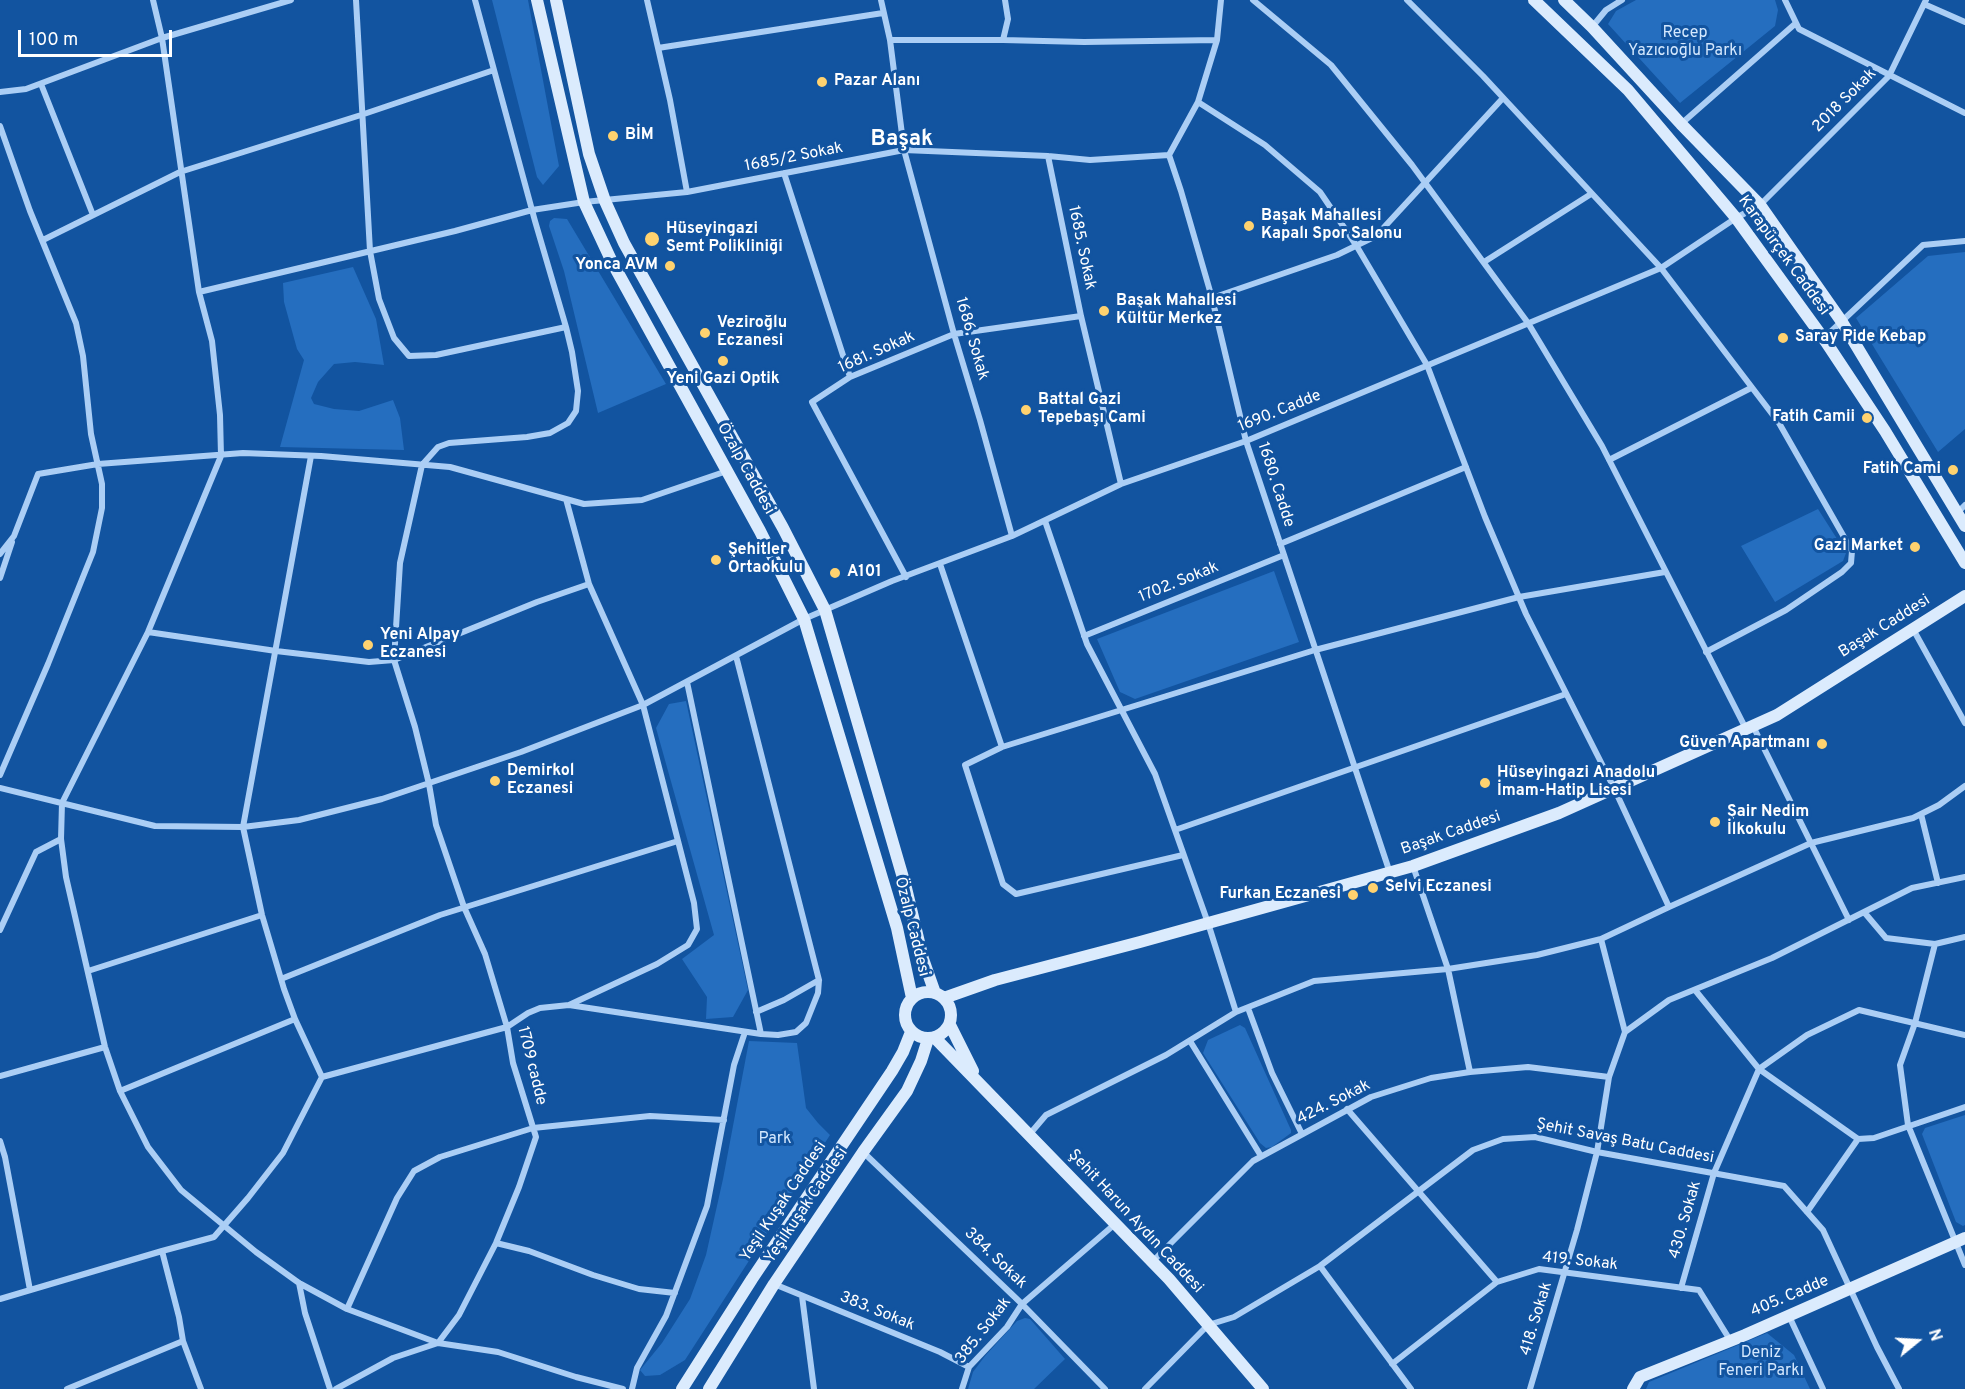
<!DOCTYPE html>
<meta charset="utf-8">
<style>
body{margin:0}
#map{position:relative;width:1965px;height:1389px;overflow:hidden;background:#1254a0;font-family:Overpass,sans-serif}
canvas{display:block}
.north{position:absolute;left:1887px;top:1311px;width:60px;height:60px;-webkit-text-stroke:4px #1254a0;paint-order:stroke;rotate:72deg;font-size:16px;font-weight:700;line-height:24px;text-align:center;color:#fff}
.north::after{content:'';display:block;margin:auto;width:21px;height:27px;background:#fff;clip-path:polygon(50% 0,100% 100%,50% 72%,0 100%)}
.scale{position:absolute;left:18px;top:30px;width:154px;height:27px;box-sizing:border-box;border:3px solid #fff;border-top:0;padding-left:8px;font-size:18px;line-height:21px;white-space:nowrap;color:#fff;-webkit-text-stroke:4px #1254a0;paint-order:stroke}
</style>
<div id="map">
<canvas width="1965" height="1389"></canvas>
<div class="north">N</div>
<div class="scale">100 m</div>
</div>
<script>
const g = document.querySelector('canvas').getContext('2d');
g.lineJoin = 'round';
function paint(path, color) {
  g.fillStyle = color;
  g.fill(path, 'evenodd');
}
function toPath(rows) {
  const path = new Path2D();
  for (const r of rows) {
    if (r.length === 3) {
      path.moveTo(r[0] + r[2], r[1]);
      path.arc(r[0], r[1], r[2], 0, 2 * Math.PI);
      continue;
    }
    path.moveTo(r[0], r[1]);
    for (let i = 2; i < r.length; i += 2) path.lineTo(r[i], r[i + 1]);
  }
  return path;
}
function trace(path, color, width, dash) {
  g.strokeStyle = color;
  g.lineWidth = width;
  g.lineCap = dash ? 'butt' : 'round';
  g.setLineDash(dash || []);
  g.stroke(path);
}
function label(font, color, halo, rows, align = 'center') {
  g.font = font + ' Overpass,sans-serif';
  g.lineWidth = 6;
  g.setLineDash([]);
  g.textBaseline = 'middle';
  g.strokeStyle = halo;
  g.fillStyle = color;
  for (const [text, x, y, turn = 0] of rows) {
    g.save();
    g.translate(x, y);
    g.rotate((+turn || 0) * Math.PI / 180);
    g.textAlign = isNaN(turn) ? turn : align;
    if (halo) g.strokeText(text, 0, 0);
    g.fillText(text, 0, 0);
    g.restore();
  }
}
paint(toPath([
 [492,0,528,0,559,166,543,185,537,177],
 [1636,0,1775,0,1778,10,1775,26,1680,103,1608,24,1616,11],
 [554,218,567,219,666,384,598,413,564,271,549,226,550,221],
 [1965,252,1965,429,1938,452,1856,318,1928,256],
 [353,267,376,319,384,365,355,362,334,364,318,382,311,398,314,404,334,409,359,411,393,400,400,418,404,450,280,447,304,360,297,349,284,302,283,283],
 [1818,509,1846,553,1843,561,1775,602,1741,546],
 [1274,571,1299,642,1135,699,1120,692,1097,639],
 [686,701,748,990,733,1017,706,1019,707,997,682,959,714,935,656,728,669,704],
 [1240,1025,1245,1028,1291,1130,1291,1133,1272,1147,1266,1148,1260,1143,1203,1053,1208,1040],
 [749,1041,797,1043,806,1108,818,1123,830,1135,685,1360,660,1375,645,1376,640,1370,662,1343,690,1299,706,1255,723,1179],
 [1965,1115,1965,1225,1963,1226,1956,1222,1922,1134,1925,1128],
 [1025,1318,1030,1319,1065,1359,1034,1389,968,1389,973,1372,985,1356,1017,1321],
 [1767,1333,1794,1355,1810,1389,1646,1389,1649,1382]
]), '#256ebf');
trace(toPath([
 [153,0,162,38,199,292,212,341,220,415,221,456,148,632,62,803,61,839,66,877,105,1047,120,1091,148,1147,181,1190,256,1252,299,1283,347,1309,438,1343,459,1315,496,1243,519,1187,536,1137,513,1063,507,1027,485,954,464,907,436,825,429,784,415,727,394,660,400,563,422,465,438,447,449,443,527,437,550,433,568,423,576,411,578,391,572,352,566,327,535,221,475,0],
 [356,0,370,251,379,299,394,338,409,356,436,355,566,327],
 [647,0,670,100,687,192],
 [881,0,890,40,904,150,954,334,980,420,1012,536],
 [1221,0,1217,40,1198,102,1169,155,1181,191,1212,298,1246,441,1390,873],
 [1253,0,1331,65,1412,165,1528,323,1602,446,1746,729],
 [1407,0,1483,76,1661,268,1779,423,1852,551,1851,563,1842,572,1786,610,1706,652],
 [1785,0,1799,29,1965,113],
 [1924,4,1965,22],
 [1592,27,1606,10,1622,0],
 [890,40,1003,40,1008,19,1005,0],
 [1003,40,1084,42,1217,40],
 [658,48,883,13],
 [41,84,93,215],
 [0,92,26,89,162,38,291,0],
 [1198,102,1265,145,1320,192,1356,245,1427,365,1485,517,1526,614,1614,788,1669,907,1811,843,1913,818,1939,805,1965,786],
 [1681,124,1796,23],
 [0,126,30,211,76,323,83,356,91,434,102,484,102,508,93,552,48,664,0,775],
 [1048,156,1081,316,1121,484],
 [784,173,850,377],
 [43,240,180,172,361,115,494,70],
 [1484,262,1591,194],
 [199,292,455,231,532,210,584,202,687,192,904,150,1048,156,1090,160,1169,155],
 [1212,298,1337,255,1376,236,1503,98],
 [1824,338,1923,245,1965,241],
 [1609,460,1751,388],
 [566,499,589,584,643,705,694,903,697,929,688,945,657,964,569,1005],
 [1957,513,1965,505],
 [1280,544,1466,467],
 [0,554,14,536,38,474,98,464,243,453,321,456,450,467,584,504,642,500,727,471],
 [940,564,1002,747],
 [906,577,812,402,850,377,954,334,1081,316],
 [0,578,12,542],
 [1913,629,1965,723],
 [148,632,276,651,369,662,394,660,537,602,589,584],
 [1084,636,1284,555],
 [687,682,761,1034],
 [1753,726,1849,920],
 [0,788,155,826,243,827,299,820,382,799,521,752,643,705,804,619,892,581,1012,536,1121,484,1246,441,1661,268,1736,218,1760,205,1889,76,1926,0],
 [1921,814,1938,883],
 [1175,830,1566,694],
 [1183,855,1016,894,1003,884,965,765,1002,747,1315,650,1519,597,1665,572],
 [1413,866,1448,969,1470,1072],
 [1864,912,1886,938,1935,944,1965,937],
 [0,930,36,852,61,839],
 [1935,944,1915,1023,1900,1065,1908,1125,1965,1265],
 [88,971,262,915],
 [281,979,440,915,678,841],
 [1695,990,1759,1069,1858,1139,1874,1138,1965,1107],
 [1248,1008,1272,1073,1302,1134],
 [756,1012,784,1000,819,980],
 [1236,1012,1314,981,1448,969,1537,955,1601,939,1669,907],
 [1625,1032,1669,1000,1772,958,1912,888,1965,877],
 [1190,1041,1261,1156],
 [0,1076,105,1047],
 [322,1077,507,1027,528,1013,540,1008,569,1005,761,1034,778,1035,796,1032,806,1023,818,993,819,980,736,656],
 [120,1091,295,1019],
 [1347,1109,1497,1282],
 [1029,1135,1046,1115,1166,1055,1236,1012,1208,923,1155,774,1087,644,1045,521],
 [0,1141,5,1157,30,1290],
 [863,1152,1022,1304,1105,1389],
 [1807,1212,1858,1139],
 [496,1243,529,1251,593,1275,639,1289,675,1293],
 [162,1251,179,1317,183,1341],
 [1153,1261,1253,1161,1371,1097,1431,1078,1470,1072,1528,1067,1609,1077],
 [1320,1266,1411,1389],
 [299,1283,305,1313,330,1389],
 [774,1284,940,1352,969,1367],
 [1681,1288,1714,1173,1759,1069,1807,1035,1859,1010,1965,1035],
 [802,1296,814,1389],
 [0,1299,162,1251,214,1237,248,1198,283,1153,322,1077,295,1019,284,989,262,915,243,827,311,456],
 [347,1309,397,1198,414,1171,440,1157,533,1128,650,1116,724,1120],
 [1789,1316,1823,1389],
 [1392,1364,1497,1282,1539,1269,1699,1290,1730,1340],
 [67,1389,183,1341,201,1389],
 [336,1389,393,1358,438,1343,498,1352,576,1377,623,1389],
 [632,1389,637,1368,666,1316,707,1206,734,1065,745,1032],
 [962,1389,969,1367,1007,1327,1022,1304,1115,1224],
 [1145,1389,1208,1325,1234,1317,1320,1266,1473,1150,1503,1139,1535,1137,1597,1152,1784,1186,1823,1230,1877,1347,1899,1389],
 [1530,1389,1577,1230,1597,1152,1609,1077,1625,1032,1601,939]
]), '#abcef5', 6);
trace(toPath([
 [537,0,584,202,612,262,760,531,804,619,897,928,912,998],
 [556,0,589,154,605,201,624,243,783,528,825,610,906,888,923,959,935,993],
 [1534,0,1628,90,1736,218,1826,342,1885,431,1965,563],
 [1564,0,1592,27,1681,124,1760,205,1842,322,1965,526],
 [928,1015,23],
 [944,998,995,980,1140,942,1413,866,1559,813,1777,715,1965,596],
 [950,1025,973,1071],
 [935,1038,1169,1279,1263,1389],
 [682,1389,752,1279,892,1071,903,1052,911,1032],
 [709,1389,774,1284,863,1152,907,1091,921,1061,928,1039],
 [1633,1389,1640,1377,1745,1335,1965,1238]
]), '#dbebfd', 12);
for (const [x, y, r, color] of [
 [822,82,6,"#ffd26f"],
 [613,136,6,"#ffd26f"],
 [1249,226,6,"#ffd26f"],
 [652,239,8,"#ffd26f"],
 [670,266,6,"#ffd26f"],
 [1104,311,6,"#ffd26f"],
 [705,333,6,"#ffd26f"],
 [1783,338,6,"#ffd26f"],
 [723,361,6,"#ffd26f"],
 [1026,410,6,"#ffd26f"],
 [1867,418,6,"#ffd26f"],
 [1953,470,6,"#ffd26f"],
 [1915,547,6,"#ffd26f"],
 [716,560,6,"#ffd26f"],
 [835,573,6,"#ffd26f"],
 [368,645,6,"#ffd26f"],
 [1822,744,6,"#ffd26f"],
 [495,781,6,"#ffd26f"],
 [1485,783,6,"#ffd26f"],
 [1715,822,6,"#ffd26f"],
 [1373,888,6,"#ffd26f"],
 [1353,895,6,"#ffd26f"]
]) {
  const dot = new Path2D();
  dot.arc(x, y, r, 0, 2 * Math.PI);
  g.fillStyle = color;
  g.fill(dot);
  trace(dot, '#1254a0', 2);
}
label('16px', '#d4e8fe', '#1254a0', [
 ["Recep",1685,34],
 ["Yazıcıoğlu Parkı",1685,52],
 ["Park",775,1140],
 ["Deniz",1761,1354],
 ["Feneri Parkı",1761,1372]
]);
label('bold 16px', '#fff', '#1254a0', [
 ["Pazar Alanı",834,82],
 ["BİM",625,136],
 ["Başak Mahallesi",1261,217],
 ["Kapalı Spor Salonu",1261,235],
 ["Hüseyingazi",666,230],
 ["Semt Polikliniği",666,248],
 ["Yonca AVM",658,266,"right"],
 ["Başak Mahallesi",1116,302],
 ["Kültür Merkez",1116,320],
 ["Veziroğlu",717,324],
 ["Eczanesi",717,342],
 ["Saray Pide Kebap",1795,338],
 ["Yeni Gazi Optik",723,380,"center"],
 ["Battal Gazi",1038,401],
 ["Tepebaşı Cami",1038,419],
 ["Fatih Camii",1855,418,"right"],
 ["Fatih Cami",1941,470,"right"],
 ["Gazi Market",1903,547,"right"],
 ["Şehitler",728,551],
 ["Ortaokulu",728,569],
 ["A101",847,573],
 ["Yeni Alpay",380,636],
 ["Eczanesi",380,654],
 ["Güven Apartmanı",1810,744,"right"],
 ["Demirkol",507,772],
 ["Eczanesi",507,790],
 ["Hüseyingazi Anadolu",1497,774],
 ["İmam-Hatip Lisesi",1497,792],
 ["Şair Nedim",1727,813],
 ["İlkokulu",1727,831],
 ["Selvi Eczanesi",1385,888],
 ["Furkan Eczanesi",1341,895,"right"]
], 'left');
label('16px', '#fff', '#1254a0', [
 ["2018 Sokak",1845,101,-45],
 ["1685/2 Sokak",794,158,-11],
 ["1685. Sokak",1081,248,78],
 ["Karapürçek Caddesi",1783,256,54],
 ["1686. Sokak",971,339,74],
 ["1681. Sokak",877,353,-24],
 ["1690. Cadde",1280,412,-22],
 ["Özalp Caddesi",745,469,61],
 ["1680. Cadde",1275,485,72],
 ["1702. Sokak",1179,583,-22],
 ["Başak Caddesi",1885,627,-32],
 ["Başak Caddesi",1451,834,-19],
 ["Özalp Caddesi",911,927,76],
 ["1709 cadde",531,1066,76],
 ["424. Sokak",1334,1103,-27],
 ["Şehit Savaş Batu Caddesi",1625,1142,11],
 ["Yeşil Kuşak Caddesi",784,1202,-56],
 ["Yeşilkuşak Caddesi",807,1206,-56],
 ["430. Sokak",1686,1220,-74],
 ["Şehit Harun Aydın Caddesi",1135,1222,47],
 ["384. Sokak",995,1259,44],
 ["419. Sokak",1580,1262,6],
 ["405. Cadde",1790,1297,-23],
 ["383. Sokak",877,1312,22],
 ["418. Sokak",1537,1319,-73],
 ["385. Sokak",984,1331,-52]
]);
label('bold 22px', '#fff', '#1254a0', [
 ["Başak",902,141]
]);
</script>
